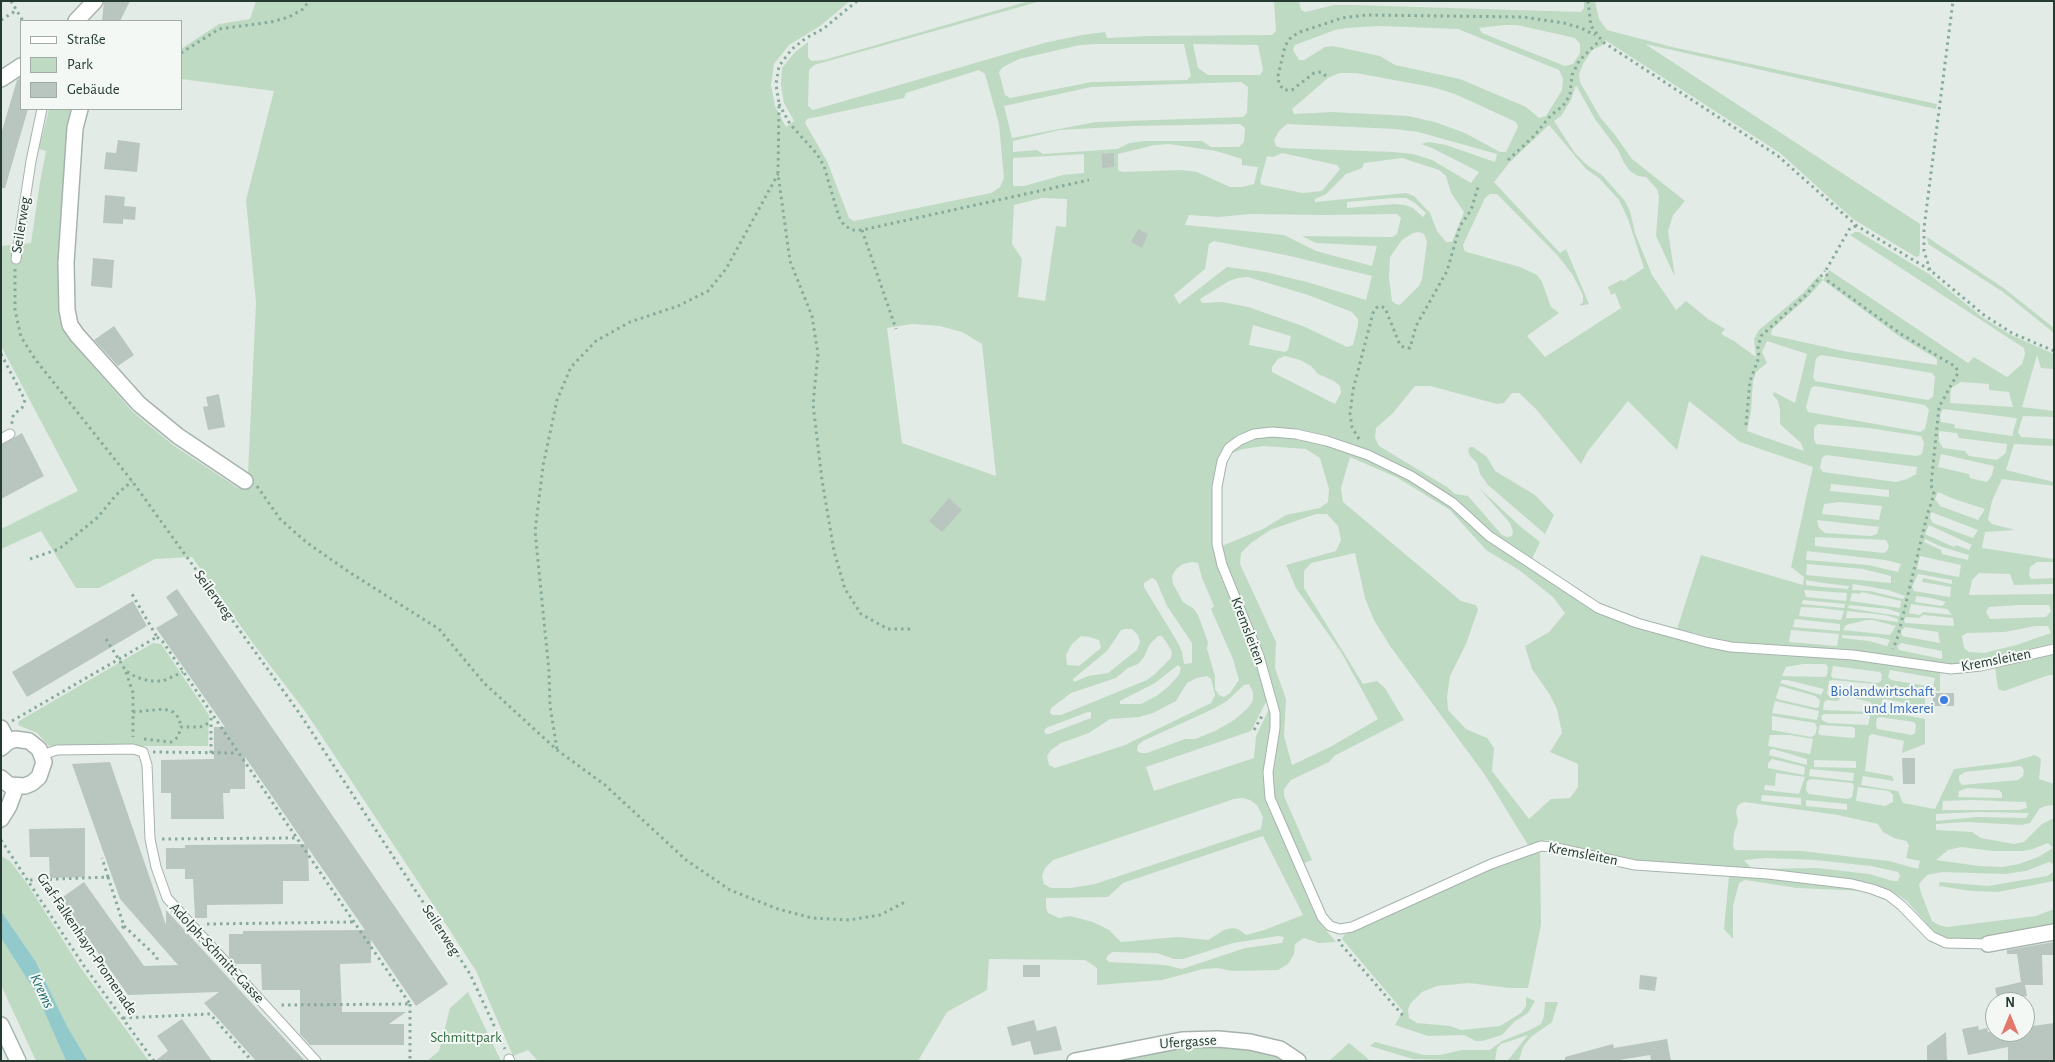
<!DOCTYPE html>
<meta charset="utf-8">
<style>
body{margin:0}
#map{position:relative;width:2055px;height:1062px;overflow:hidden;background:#e3ebe7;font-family:"Alegreya Sans",sans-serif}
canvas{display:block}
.frame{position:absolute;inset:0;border:2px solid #253b32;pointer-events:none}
.legend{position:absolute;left:20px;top:20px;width:162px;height:90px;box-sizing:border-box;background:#f3f8f5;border:1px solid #a1aca7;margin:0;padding:6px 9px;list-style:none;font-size:15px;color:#253b32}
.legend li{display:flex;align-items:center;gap:10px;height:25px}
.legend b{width:25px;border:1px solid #a1aca7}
.north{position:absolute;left:1985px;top:992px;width:50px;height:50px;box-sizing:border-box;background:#f3f8f5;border:1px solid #a1aca7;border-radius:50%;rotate:0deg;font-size:14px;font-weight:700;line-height:20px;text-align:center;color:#253b32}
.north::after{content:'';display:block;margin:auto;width:18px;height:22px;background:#e2786a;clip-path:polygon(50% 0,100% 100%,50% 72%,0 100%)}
</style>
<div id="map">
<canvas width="2055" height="1062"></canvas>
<div class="frame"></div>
<ul class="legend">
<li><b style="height:6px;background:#fff"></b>Straße</li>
<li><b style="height:14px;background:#bfdac2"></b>Park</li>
<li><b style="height:14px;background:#b9c6bf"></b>Gebäude</li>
</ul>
<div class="north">N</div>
</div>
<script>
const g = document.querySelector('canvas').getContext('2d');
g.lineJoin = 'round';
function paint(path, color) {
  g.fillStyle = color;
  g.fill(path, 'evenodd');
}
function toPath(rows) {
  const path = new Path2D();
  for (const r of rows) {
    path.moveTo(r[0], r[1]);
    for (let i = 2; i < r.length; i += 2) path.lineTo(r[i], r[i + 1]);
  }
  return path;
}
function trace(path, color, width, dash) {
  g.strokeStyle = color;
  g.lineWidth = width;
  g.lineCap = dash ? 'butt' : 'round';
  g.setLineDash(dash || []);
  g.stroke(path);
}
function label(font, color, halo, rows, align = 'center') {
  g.font = font + ' "Alegreya Sans",sans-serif';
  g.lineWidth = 4;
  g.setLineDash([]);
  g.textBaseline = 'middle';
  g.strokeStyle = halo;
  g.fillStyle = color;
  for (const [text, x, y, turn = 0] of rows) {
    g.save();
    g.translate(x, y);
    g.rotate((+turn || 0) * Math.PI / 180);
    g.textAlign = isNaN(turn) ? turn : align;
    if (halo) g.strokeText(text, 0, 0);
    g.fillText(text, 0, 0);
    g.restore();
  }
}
paint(toPath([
 [256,1,850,1,820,26,789,45,774,64,771,85,775,106,786,127,794,121,784,103,781,85,782,68,795,52,808,42,808,57,811,61,824,60,1029,1,1041,1,814,65,809,70,808,106,813,110,1044,43,1082,35,1105,32,1107,38,1148,36,1272,35,1276,31,1274,1,1299,1,1301,10,1305,12,1334,5,1353,5,1581,12,1584,8,1584,1,1595,1,1599,19,1607,30,1672,47,1937,104,1936,109,1645,44,1920,224,1920,252,1919,256,1916,257,1853,219,1780,153,1605,40,1603,45,1592,50,1583,64,1579,74,1580,82,1600,117,1615,135,1632,159,1685,201,1673,215,1668,231,1675,277,1656,236,1659,196,1657,189,1646,177,1638,176,1630,171,1624,163,1618,150,1595,119,1576,85,1571,100,1561,116,1554,121,1575,153,1587,165,1602,175,1625,201,1630,211,1635,233,1652,275,1676,310,1686,301,1708,319,1725,329,1721,334,1734,341,1756,357,1754,339,1759,330,1803,293,1818,276,1823,280,1829,270,1968,363,1974,357,2007,377,2022,364,2025,354,2024,348,1850,235,1855,232,1859,232,1929,274,1982,317,2011,335,2054,354,2054,369,2041,368,2037,355,2022,407,2054,411,2054,417,2023,416,2018,432,2021,437,2054,439,2054,446,2014,444,2006,470,2054,482,2054,486,2002,479,1992,501,1988,520,1992,524,2015,530,1985,532,1982,548,2054,559,2054,562,2037,562,2030,567,2029,575,2031,579,2054,578,2054,584,2014,585,2010,574,1979,573,1972,580,1969,595,2054,594,2054,645,1980,662,1950,665,1890,655,1732,642,1677,629,1701,555,1803,585,1804,577,1791,567,1813,467,1740,442,1689,401,1677,450,1628,401,1588,451,1581,464,1536,409,1519,393,1512,393,1504,403,1497,404,1430,386,1415,386,1393,413,1376,428,1375,438,1379,446,1447,487,1455,494,1468,496,1502,535,1507,537,1512,536,1513,532,1510,523,1478,487,1520,526,1540,542,1532,559,1492,533,1412,472,1371,451,1333,437,1298,429,1272,427,1253,430,1238,435,1226,445,1218,460,1213,486,1212,544,1218,567,1267,693,1267,700,1251,731,1146,767,1154,791,1254,758,1256,736,1271,705,1271,728,1263,772,1265,800,1318,921,1336,942,1319,943,1304,938,1295,944,1294,954,1288,964,1278,970,1232,971,1218,968,1203,969,1162,980,1097,985,1097,968,1085,960,989,959,987,990,947,1012,918,1061,538,1061,528,1050,513,1056,476,971,438,912,305,711,252,642,192,557,155,559,99,588,76,588,41,531,1,549,1,529,78,491,1,346,1,246,31,243,40,182,46,151,39,149,49,109,72,109,68,127,63,327,70,340,133,412,173,445,238,488,248,473,256,303,246,200,274,91,181,79,181,49,219,24,250,19],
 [1504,25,1517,25,1575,38,1580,44,1580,53,1573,64,1565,66,1482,33,1479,28],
 [1379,26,1458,29,1559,70,1563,79,1562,90,1546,116,1539,118,1526,107,1460,79,1395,65,1380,56,1333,46,1325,47,1304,60,1299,60,1293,50,1295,45,1335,30,1346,28],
 [1097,44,1184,44,1191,76,1187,80,1092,82,1010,98,1005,95,999,72,1003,67,1019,59,1080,45],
 [1193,44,1258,45,1263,70,1260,75,1208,75,1198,68],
 [979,70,985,74,999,124,1004,178,1000,187,991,193,854,221,849,218,827,161,805,123,807,119,904,98,906,93],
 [1339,73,1356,73,1432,87,1455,94,1516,122,1518,127,1506,152,1500,152,1465,133,1435,122,1408,116,1332,112,1294,114,1292,109,1328,78],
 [1241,82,1248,87,1247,113,1243,117,1096,122,1012,138,1004,106,1091,87],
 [1240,124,1245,128,1244,142,1239,147,1211,147,1202,141,1145,141,1130,143,1117,149,1043,154,1037,150,1013,152,1013,141,1060,130,1132,126],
 [1287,124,1395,129,1418,132,1497,154,1495,162,1446,145,1429,142,1421,144,1432,148,1479,172,1471,183,1432,160,1413,154,1393,152,1282,148,1276,146,1274,140,1279,131],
 [1549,125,1586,169,1599,178,1619,200,1628,219,1644,268,1624,281,1621,280,1608,287,1611,295,1615,293,1621,308,1545,357,1527,336,1559,313,1551,307,1542,282,1537,275,1520,267,1467,252,1464,250,1463,245,1485,198,1490,194,1497,194,1558,256,1572,274,1583,295,1583,302,1579,306,1589,304,1566,249,1560,253,1494,182,1510,162],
 [1169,144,1216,151,1242,159,1242,165,1258,167,1254,184,1242,187,1230,187,1197,172,1180,170,1122,172,1118,170,1118,154,1155,145],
 [1282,153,1337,165,1340,169,1322,191,1303,193,1262,185,1260,182,1267,156,1273,157],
 [1084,154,1084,173,1063,175,1024,186,1013,186,1013,158],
 [1402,158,1439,170,1446,176,1451,193,1464,212,1452,242,1446,242,1437,231,1430,213,1414,196,1406,193,1315,202,1315,199,1326,194,1346,174,1362,168,1364,163],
 [1042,198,1067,199,1066,227,1056,226,1045,301,1018,297,1022,259,1012,244,1014,205],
 [1394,198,1406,198,1415,203,1426,213,1423,217,1413,208,1405,205,1395,204,1347,208,1347,202],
 [1250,214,1324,215,1397,214,1401,218,1397,234,1392,237,1302,236,1316,243,1377,246,1372,266,1316,251,1284,235,1185,225,1189,215,1219,217],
 [1419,232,1424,234,1427,242,1422,279,1419,286,1400,305,1396,304,1392,301,1389,278,1390,257,1402,240,1413,233],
 [1214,241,1290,256,1372,276,1366,300,1307,282,1265,272,1227,267,1179,304,1174,295,1205,269,1209,244],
 [1248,277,1308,295,1352,312,1358,319,1358,325,1353,345,1347,347,1303,326,1248,307,1222,302,1202,303,1200,299,1229,281,1238,278],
 [1823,280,1900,337,1937,359,1937,365,1848,352,1771,335,1772,329,1808,297],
 [912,324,940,326,962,332,982,344,996,476,902,443,887,328],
 [1253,325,1291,336,1288,350,1285,352,1249,345],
 [1767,341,1807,354,1795,403,1774,392,1773,395,1778,401,1780,410,1780,424,1801,443,1804,451,1747,431,1751,411,1753,381,1756,372,1767,363,1762,352],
 [1821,355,1932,373,1935,377,1933,397,1928,400,1815,381,1813,377,1816,358],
 [1285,356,1300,360,1311,366,1318,374,1334,381,1340,386,1341,393,1335,404,1272,372,1272,367,1278,359],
 [1961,382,1989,384,1989,390,2009,392,2013,407,1950,403,1951,388],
 [1815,386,1925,405,1929,410,1925,429,1920,432,1808,412,1806,407,1811,388],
 [1943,409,2016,418,2017,418,2012,436,1955,428,1954,424,1941,422,1940,415],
 [1818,424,1868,428,1921,436,1924,443,1922,454,1917,456,1816,444,1814,439,1814,428],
 [1939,431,1957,433,1959,438,2007,444,2006,453,1997,460,1969,456,1965,451,1943,448,1939,441],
 [1941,454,1994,466,1992,475,1987,482,1970,478,1969,474,1938,467],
 [1826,455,1917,467,1916,474,1907,479,1896,482,1823,472,1820,468,1822,458],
 [1831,484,1889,490,1889,497,1830,491],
 [1938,492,1954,499,1985,509,1978,520,1940,506,1935,499],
 [1840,502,1882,506,1879,520,1822,514,1824,504],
 [1931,512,1978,530,1973,538,1933,523,1930,518],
 [1817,520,1879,527,1877,534,1871,536,1825,533,1819,528],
 [1929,525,1972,545,1969,550,1956,545,1954,547,1925,534],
 [1815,537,1886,540,1889,546,1887,551,1884,553,1815,546],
 [1925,539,1942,547,1969,555,1968,560,1942,554,1941,550,1924,542],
 [1807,551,1885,560,1901,564,1898,572,1868,565,1806,560],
 [1920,556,1961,565,1959,577,1917,569],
 [1192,562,1198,563,1202,578,1214,606,1211,609,1233,659,1239,680,1230,693,1224,697,1219,695,1215,689,1215,676,1207,649,1208,642,1198,615,1194,609,1183,602,1173,584,1172,576,1176,569,1183,564],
 [1807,564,1863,569,1891,576,1891,583,1806,575],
 [1918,574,1952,580,1952,584,1923,578,1922,582,1951,587,1950,597,1914,591,1912,587],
 [1152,578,1156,580,1167,606,1192,643,1192,663,1184,664,1182,652,1178,643,1144,587,1144,583],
 [1806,580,1823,583,1849,586,1848,589,1822,587,1806,585],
 [1853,584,1888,590,1905,596,1903,599,1870,591,1852,590],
 [1804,590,1847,593,1846,601,1806,597],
 [1862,592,1901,601,1900,608,1850,601,1852,593,1859,594],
 [1916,596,1931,598,1946,602,1942,606,1915,602],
 [1803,600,1845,604,1845,605,1844,608,1802,604],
 [1911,604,1947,609,1952,615,1923,612,1920,615,1909,613],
 [1849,605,1888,609,1900,613,1899,616,1848,608],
 [2019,605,2049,605,2051,611,2046,617,1990,619,1986,612,1989,607],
 [1801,607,1821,608,1844,611,1841,620,1799,616],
 [1847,611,1885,615,1898,619,1898,622,1869,618,1846,618],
 [1923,615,1953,618,1954,626,1905,623,1904,620,1906,617,1919,618],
 [1795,619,1840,624,1840,631,1793,627],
 [1867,620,1873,620,1896,626,1890,635,1843,630,1846,625],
 [2035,626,2048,626,2051,633,2016,645,1984,653,1969,652,1964,648,1962,636,1967,633,2005,632],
 [1905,627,1938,632,1940,643,1902,636,1901,631],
 [1125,629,1132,629,1138,635,1140,642,1137,650,1108,673,1088,676,1074,682,1073,679,1107,651,1121,630],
 [1791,630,1839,634,1837,646,1789,642],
 [1842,635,1877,637,1890,640,1887,646,1869,641,1842,638],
 [1081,636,1089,637,1099,640,1101,648,1079,666,1067,665,1066,655,1072,644],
 [1158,636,1162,636,1167,643,1172,652,1171,658,1155,674,1147,680,1061,715,1053,715,1050,713,1051,708,1071,693,1116,678,1128,668,1138,664,1144,657,1150,644],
 [1901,643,1942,651,1942,659,1899,650,1897,647],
 [1178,665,1181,668,1179,675,1169,686,1158,695,1141,704,1120,704,1120,701,1155,683],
 [1207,676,1211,679,1215,695,1211,703,1125,745,1055,768,1049,765,1047,756,1051,750,1061,743,1089,733,1110,719,1139,717,1153,713,1176,701,1187,683,1197,678],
 [1249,684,1253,692,1253,700,1248,708,1234,720,1215,731,1195,739,1185,739,1147,753,1140,753,1137,750,1138,745,1143,741,1213,709,1227,701,1244,685],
 [1088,712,1091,712,1091,718,1049,734,1046,734,1044,731,1046,728],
 [1242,798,1250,800,1257,805,1263,817,1261,829,1095,884,1071,888,1051,888,1044,884,1042,876,1045,868,1053,860,1234,799],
 [1263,836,1303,915,1264,930,1246,935,1238,929,1232,928,1224,930,1208,940,1177,937,1121,942,1109,930,1093,922,1070,916,1059,918,1048,913,1046,908,1046,898,1108,897,1123,883],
 [1278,936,1284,937,1282,943,1245,948,1182,969,1165,965,1109,962,1106,959,1108,955,1112,952,1157,953,1174,959,1183,959,1233,943],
 [1927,237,2005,289,2054,328,2054,333,2003,292,1928,244],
 [1272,436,1296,438,1326,445,1367,459,1408,479,1450,506,1576,598,1731,651,1784,656,1853,658,1940,672,1940,691,1925,691,1925,707,1885,699,1882,700,1881,708,1883,711,1925,719,1925,744,1902,753,1904,741,1872,734,1869,736,1865,771,1892,776,1894,781,1863,776,1861,785,1898,791,1903,803,1935,809,1954,769,2011,762,2035,755,2041,759,2039,779,2054,784,2054,805,2045,806,2039,809,2030,823,2022,825,1966,822,1936,824,1936,830,1972,832,1981,838,2014,844,2024,842,2042,824,2054,818,2054,881,1998,892,1971,891,1939,886,1940,882,1988,886,2047,876,2053,872,2053,864,2049,862,2026,871,2005,874,1942,872,1927,875,1919,884,1921,893,1932,921,1939,925,1947,927,2036,916,2054,909,2054,927,1989,939,1964,940,1947,938,1934,932,1907,901,1891,891,1874,884,1853,880,1768,870,1635,860,1546,840,1528,845,1485,775,1390,646,1374,620,1365,598,1355,553,1311,563,1304,571,1304,588,1363,684,1377,681,1385,688,1404,720,1334,756,1329,762,1291,780,1284,789,1284,796,1312,860,1302,864,1274,797,1273,772,1279,728,1279,712,1276,696,1262,655,1225,563,1222,546,1263,529,1286,515,1320,508,1328,502,1329,489,1320,458,1306,449,1264,446,1243,449,1230,454,1241,443,1254,438],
 [1350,457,1396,477,1450,510,1486,550,1519,570,1553,597,1565,613,1549,632,1525,646,1532,669,1550,695,1557,709,1562,733,1550,752,1578,764,1578,787,1570,798,1551,799,1529,819,1492,771,1494,748,1487,738,1466,729,1448,710,1447,697,1450,676,1466,644,1478,610,1476,605,1461,601,1343,502,1341,488],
 [1316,514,1327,514,1338,526,1341,540,1336,551,1286,565,1296,588,1341,652,1378,719,1330,747,1292,765,1284,736,1286,699,1275,668,1276,642,1240,564,1241,553,1251,543,1270,530],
 [1803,664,1825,664,1828,667,1827,675,1825,677,1782,676,1786,667],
 [1833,666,1880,672,1882,675,1881,681,1878,683,1833,678,1831,676],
 [1890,670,1935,678,1933,687,1891,680,1888,677],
 [1782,680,1787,680,1824,689,1821,695,1780,683],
 [1832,680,1875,684,1879,687,1878,696,1875,698,1843,695,1829,696,1827,694,1829,681],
 [1780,686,1815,696,1820,700,1819,707,1816,708,1777,699,1776,697],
 [1886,686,1912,690,1912,694,1907,699,1887,695,1885,691],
 [1841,698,1854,698,1870,702,1874,707,1872,712,1823,710,1824,702,1827,700,1837,701],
 [1775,701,1819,711,1817,720,1772,713],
 [1824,714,1868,714,1870,717,1868,725,1828,723,1822,720,1821,716],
 [1772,716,1815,723,1817,728,1815,735,1811,737,1772,730],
 [1880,717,1914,722,1916,725,1915,733,1912,735,1877,729,1876,725,1877,718],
 [1820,725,1853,727,1855,729,1855,737,1853,738,1820,735,1818,733],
 [1770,735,1790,735,1813,739,1810,754,1768,746],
 [1773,749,1807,759,1807,765,1769,755,1770,750],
 [1772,759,1805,767,1804,775,1768,768,1768,763],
 [1814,760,1856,761,1856,768,1814,767],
 [2021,766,2024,770,2023,776,2018,780,1962,785,1959,781,1959,776,1965,772],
 [1810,769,1854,773,1853,781,1809,776],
 [1776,773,1805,777,1799,794,1764,790,1765,785,1775,786],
 [1811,779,1852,783,1854,786,1852,797,1848,799,1809,794,1806,790,1807,781],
 [1858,787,1889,791,1893,795,1893,802,1885,806,1857,801,1856,800],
 [1967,788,1999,790,2002,793,2002,798,1958,797,1959,791],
 [1762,795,1801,798,1801,805,1761,801],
 [1806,800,1847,804,1847,810,1806,806],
 [1973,800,2026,802,2027,808,2019,810,1942,810,1943,801],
 [1744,802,1838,815,1878,824,1883,832,1894,838,1906,841,1909,845,1906,858,1920,861,1918,869,1889,861,1853,857,1802,851,1735,850,1733,846,1734,833,1738,822,1736,811,1738,805],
 [1977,812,2029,813,2026,818,1977,817,1936,821,1936,814],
 [2048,843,2053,848,2038,857,2019,864,2002,867,1979,866,1936,860,1948,850,1961,847,1993,851,2023,851,2033,849],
 [1766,858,1815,860,1871,866,1898,872,1900,876,1898,881,1893,881,1869,874,1817,868,1752,869,1744,860],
 [1470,447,1473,447,1487,457,1495,471,1535,495,1554,515,1545,534,1488,485,1480,474,1477,463,1470,456,1468,450],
 [153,643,161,644,209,715,208,746,49,746,37,733,18,725,19,721],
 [2054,653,2054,675,2049,675,2004,691,1998,689,1995,667],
 [1540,851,1541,925,1528,988,1509,988,1469,983,1437,986,1422,992,1410,1004,1408,1010,1409,1018,1417,1023,1450,1026,1461,1030,1500,1026,1521,1013,1526,1006,1526,997,1535,1001,1528,1013,1514,1022,1502,1035,1482,1041,1476,1041,1464,1035,1428,1036,1395,1025,1403,1011,1342,939,1344,935,1492,869,1531,853],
 [1,856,10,861,26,882,80,967,149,1061,88,1061,68,1028,36,962,1,911],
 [1729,876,1768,878,1852,887,1864,891,1797,888,1745,880,1739,883,1733,906,1733,939,1724,929],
 [1,938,36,993,66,1061,36,1061,1,985],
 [468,992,501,1061,427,1061,439,1051,450,1008],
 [1545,1002,1558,1002,1552,1022,1531,1037,1523,1047,1519,1060,1508,1060,1528,1035,1501,1044,1497,1048,1495,1061,1413,1059,1370,1046,1375,1042,1424,1055,1440,1055,1462,1050,1490,1050,1502,1041,1530,1030,1541,1024,1544,1016],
 [1349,1043,1366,1057,1370,1061,1329,1061],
 [1217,1046,1249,1049,1277,1056,1284,1061,1105,1061,1183,1047]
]), '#bfdac2');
paint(toPath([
 [1,911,36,962,68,1028,88,1061,66,1061,36,993,1,938]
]), '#92c9ca');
paint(toPath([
 [104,1,130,1,120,21,102,21],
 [20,78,21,109,28,109,5,188,1,188,1,134,17,80],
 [118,140,140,143,137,172,104,169,106,152,116,153],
 [1114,153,1114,167,1102,168,1102,154],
 [105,195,125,197,124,206,136,207,135,220,123,219,123,224,103,223],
 [1138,229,1148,234,1142,248,1131,242],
 [93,258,114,260,112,288,91,286],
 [114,326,134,355,118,366,94,340],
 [219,394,225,427,208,430,203,407,208,406,206,397],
 [22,433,44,476,1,499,1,445],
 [949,498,962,510,942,532,929,521],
 [177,589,448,984,416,1006,371,940,371,963,340,964,342,1012,406,1012,389,1024,404,1024,404,1045,310,1045,300,1034,300,990,262,990,261,964,236,964,229,957,229,934,243,934,243,931,365,930,308,848,309,881,283,881,283,904,207,905,207,918,195,918,193,879,185,879,185,869,166,869,166,848,185,848,185,845,305,844,245,757,245,789,230,789,230,793,223,793,224,819,171,819,171,793,161,793,161,760,214,759,214,727,225,727,156,628,178,615,166,597],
 [133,601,147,626,27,697,12,672],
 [1933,693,1954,693,1954,706,1933,706],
 [1902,758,1915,758,1915,784,1903,784],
 [110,762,166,925,166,910,305,1061,256,1061,204,1003,219,992,128,995,60,899,84,882,144,966,178,965,120,899,72,764],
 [85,828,85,877,50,878,49,857,30,857,29,829],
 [2054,942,2054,955,2042,955,2043,985,2025,985,2027,996,2021,997,2022,1002,1998,1002,1995,988,2021,982,2017,954,2007,954,2007,950],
 [1023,965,1040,965,1040,977,1023,977],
 [1640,975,1657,977,1655,991,1639,989],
 [182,1019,212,1061,155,1061,168,1051,157,1036],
 [1034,1020,1037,1031,1056,1026,1062,1050,1034,1055,1030,1041,1012,1046,1007,1027],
 [2054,1023,2054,1061,2008,1061,2008,1047,1968,1055,1962,1029,1978,1026,1979,1030,1987,1028,1988,1032,2025,1032,2025,1027],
 [1946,1032,1947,1061,1927,1061,1927,1046],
 [1667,1039,1671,1061,1651,1061,1650,1055,1613,1061,1565,1061,1565,1057,1613,1044,1614,1048]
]), '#b9c6bf');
const lane = toPath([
 [16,259,31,161,42,109],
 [1,439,10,434],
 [42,755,57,750,133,749,143,752,147,765,150,839,156,867,167,898,316,1061],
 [1988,944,1946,943,1931,936,1902,906,1888,895,1872,889,1852,884,1768,874,1635,865,1552,847,1541,846,1491,864,1352,927,1340,929,1330,926,1322,917,1270,798,1268,772,1275,728,1275,713,1259,656,1222,565,1217,544,1217,487,1222,461,1229,448,1240,440,1254,434,1272,432,1296,434,1327,441,1368,455,1411,476,1453,503,1489,536,1598,608,1637,623,1706,642,1731,647,1853,655,1951,669,1981,666,2054,649],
 [509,1059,510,1061]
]);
const street = toPath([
 [76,21,95,1],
 [1,79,21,66],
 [80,109,75,128,66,263,67,310,70,325,77,335,139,404,178,436,245,481],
 [1,728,8,742],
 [1,748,8,742,15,739,29,741,39,749,44,762,39,777,32,783,25,786,9,785,1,778],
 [1,819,9,806,16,787],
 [1988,944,2054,932],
 [1075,1061,1182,1040,1218,1039,1250,1042,1280,1049,1298,1061]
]);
const secondary = toPath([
 [1,1025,18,1061]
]);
trace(lane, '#a6b3ad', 11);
trace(street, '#a6b3ad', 18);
trace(secondary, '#a3b6ad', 18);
trace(toPath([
 [11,1,23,21],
 [857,1,823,29,806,38,792,49,779,66,776,84,779,104,778,174,790,261,812,316,818,354,813,404,822,480,834,551,845,589,861,614,888,629,913,629],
 [1588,1,1591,26,1603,42,1778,156,1857,226,1930,270,1984,315,2012,333,2054,351],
 [1,20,17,10],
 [181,53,219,29,271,22,289,17,303,9,309,1],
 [1326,76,1321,72,1314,73,1292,90,1284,90,1279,84,1278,76,1285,46,1291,37,1300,32,1342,18,1366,15,1523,17,1564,23,1581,28,1595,35],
 [779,104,790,124,817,154,824,166,839,217,844,225,852,230,862,230,1089,180],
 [1508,160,1534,136,1551,115,1563,106,1570,95,1572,75,1579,61,1596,44,1602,42],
 [1856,226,1850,228,1826,270,1828,281,1901,334,1956,367,1958,373,1939,407,1931,485,1934,494,1927,516,1898,636,1893,649],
 [862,230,896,329],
 [15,269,15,310,21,337,35,359,132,481,300,714,470,974,505,1049],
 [1930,270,1924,251,1924,228,1953,1],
 [1,354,25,400,22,408,14,414,12,419,12,424],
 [1746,425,1750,381,1759,357,1758,347,1761,336,1807,294,1825,271],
 [1359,439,1352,427,1350,414,1353,390,1373,313,1376,308,1380,306,1385,308,1400,345,1405,348,1410,348,1416,326,1447,271,1460,226,1471,210,1479,184],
 [257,486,280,519,306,542,349,572,439,629,484,683,557,750,605,785,686,860,730,890,778,909,812,918,849,920,880,915,905,902],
 [30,559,59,549,98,517,116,495,132,481],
 [157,637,163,642,410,1004,281,1005],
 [106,639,126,671,136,677,149,681,163,681,183,672],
 [126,672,133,693,133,737],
 [133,712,164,709,173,712,179,718,181,727],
 [12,721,157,637,132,594],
 [1254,730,1262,716],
 [144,739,171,742,178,737,181,727,200,727,211,722],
 [557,749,550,706,549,671,535,531,543,466,557,400,571,367,596,341,630,322,678,306,708,291,726,269,778,174],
 [153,752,237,753],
 [211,753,211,714],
 [162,839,296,838],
 [1,840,84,966,154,1061],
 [108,877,124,926,121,929],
 [30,880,108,877,102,858],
 [207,924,354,922],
 [124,926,157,957,157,962],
 [1339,939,1339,942,1405,1018],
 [410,1004,410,1061],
 [123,1018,210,1014,252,1061]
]), '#87ab9b', 3, [2.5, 4]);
trace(lane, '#fff', 9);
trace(street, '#fff', 15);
trace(secondary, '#fff', 15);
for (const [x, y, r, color] of [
 [1944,700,5,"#3f7fe0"]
]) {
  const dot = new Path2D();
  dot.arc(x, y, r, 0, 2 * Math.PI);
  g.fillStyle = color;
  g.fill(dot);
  trace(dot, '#f3f8f5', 2);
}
label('15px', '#253b32', '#f3f8f5', [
 ["Seilerweg",21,225,-81],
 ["Seilerweg",214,595,54],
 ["Kremsleiten",1248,631,69],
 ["Kremsleiten",1996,660,-11],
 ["Kremsleiten",1583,854,11],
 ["Seilerweg",441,930,57],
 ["Graf-Falkenhayn-Promenade",87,944,56],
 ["Adolph-Schmitt-Gasse",217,953,47],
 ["Ufergasse",1188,1042,-4]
]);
label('15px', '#366cbe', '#f3f8f5', [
 ["Biolandwirtschaft",1934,691],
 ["und Imkerei",1934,708]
], 'right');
label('15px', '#346d42', '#f3f8f5', [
 ["Schmittpark",466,1037]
]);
label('italic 16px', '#266e70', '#f3f8f5', [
 ["Krems",42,991,65]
]);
</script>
